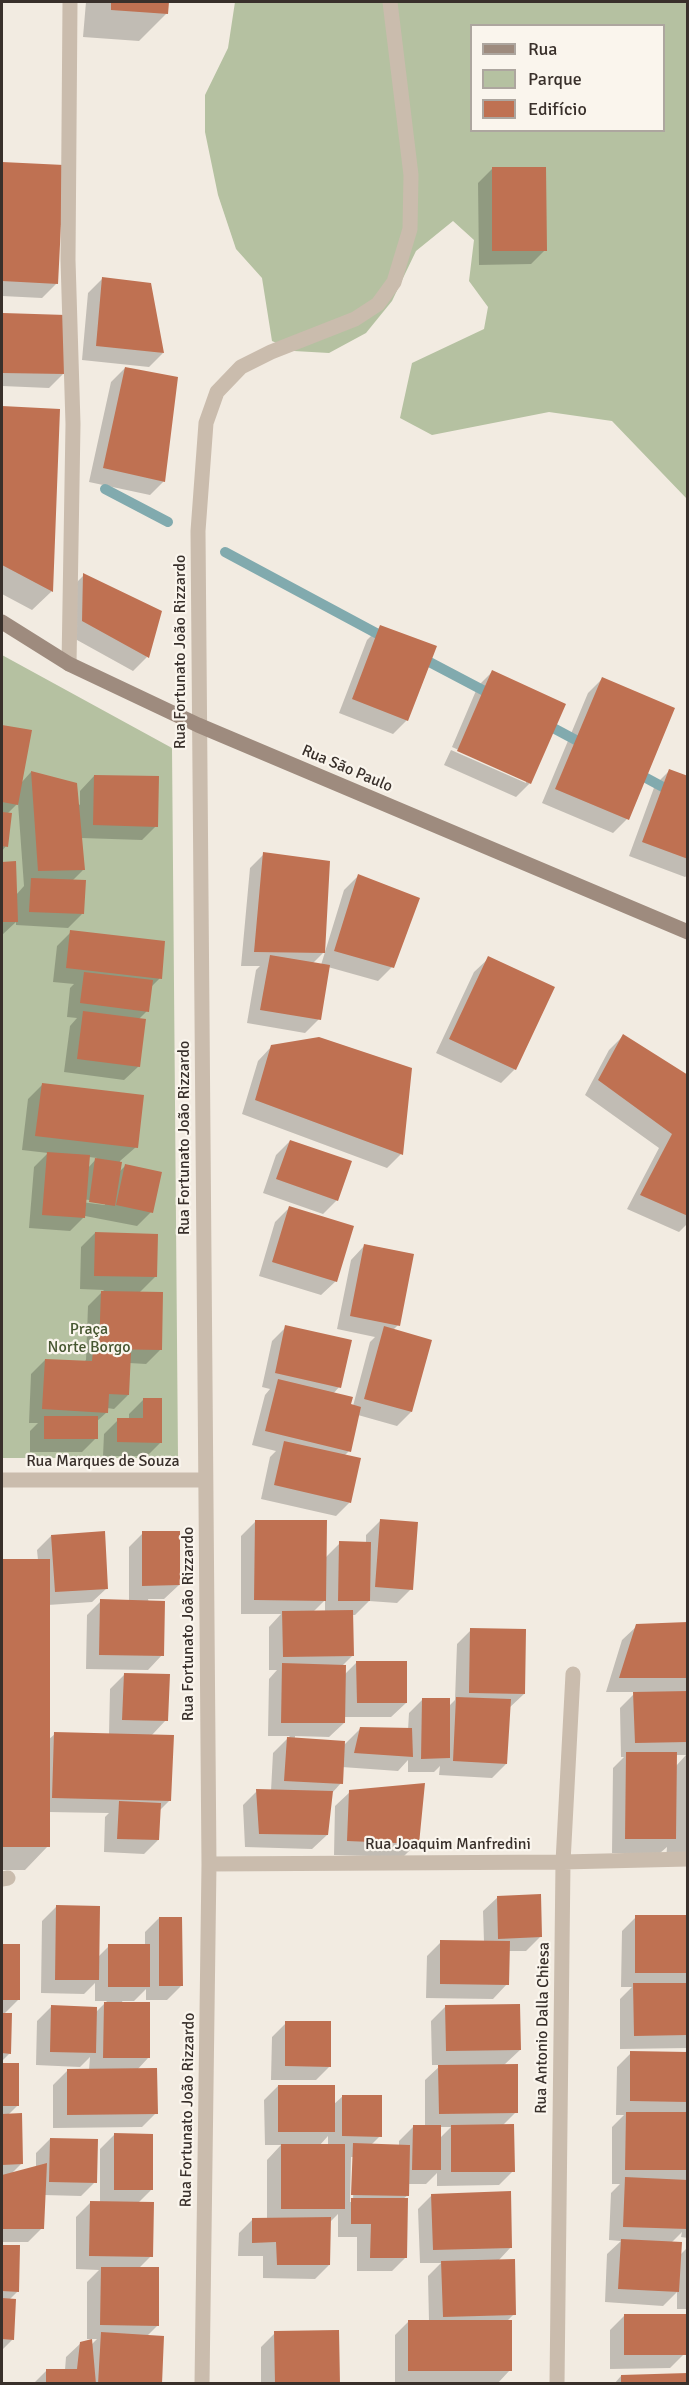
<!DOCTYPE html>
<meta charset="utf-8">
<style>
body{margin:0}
#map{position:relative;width:689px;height:2385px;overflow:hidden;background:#f2ebe1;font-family:Signika,sans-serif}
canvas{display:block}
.frame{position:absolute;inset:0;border:3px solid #39302b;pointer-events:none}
.legend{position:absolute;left:470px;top:24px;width:195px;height:108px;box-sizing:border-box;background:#faf5ed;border:2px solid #ada69f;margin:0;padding:8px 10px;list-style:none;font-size:18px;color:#39302b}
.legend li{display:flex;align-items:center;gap:12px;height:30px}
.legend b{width:30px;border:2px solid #ada69f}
</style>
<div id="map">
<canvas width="689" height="2385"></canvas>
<div class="frame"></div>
<ul class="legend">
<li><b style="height:8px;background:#9e8b7e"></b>Rua</li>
<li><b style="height:16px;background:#b5c1a1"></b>Parque</li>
<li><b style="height:16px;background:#bf7152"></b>Edifício</li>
</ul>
</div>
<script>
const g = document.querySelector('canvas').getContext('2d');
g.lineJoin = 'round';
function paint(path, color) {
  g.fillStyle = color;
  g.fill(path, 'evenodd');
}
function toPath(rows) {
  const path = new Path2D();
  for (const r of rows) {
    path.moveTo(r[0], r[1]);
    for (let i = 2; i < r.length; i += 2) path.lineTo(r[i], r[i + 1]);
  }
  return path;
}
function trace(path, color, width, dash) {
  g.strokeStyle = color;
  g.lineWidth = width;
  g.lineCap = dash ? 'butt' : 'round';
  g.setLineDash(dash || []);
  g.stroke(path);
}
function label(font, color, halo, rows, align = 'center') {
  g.font = font + ' Signika,sans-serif';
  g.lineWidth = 4.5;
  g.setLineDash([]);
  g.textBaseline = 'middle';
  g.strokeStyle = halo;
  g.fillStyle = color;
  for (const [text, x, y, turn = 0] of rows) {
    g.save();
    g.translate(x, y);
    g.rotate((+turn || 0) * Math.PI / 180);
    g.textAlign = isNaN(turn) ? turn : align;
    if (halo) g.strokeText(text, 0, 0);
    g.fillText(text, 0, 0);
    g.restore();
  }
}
paint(toPath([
 [235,2,687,2,687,499,612,421,549,412,432,435,400,418,412,363,484,329,488,307,469,281,474,240,453,221,416,251,392,301,366,333,329,353,294,351,272,341,262,278,236,249,218,195,205,132,205,95,228,48],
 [472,26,664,26,664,130,472,130],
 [2,655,172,748,178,1458,2,1458]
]), '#b5c1a1');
paint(toPath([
 [86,2,167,2,167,13,139,41,83,37],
 [2,163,62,166,56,284,42,298,2,296],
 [492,169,545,250,531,264,479,265,478,183],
 [102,279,163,353,149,367,82,360,88,293],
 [3,314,63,374,49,388,2,386,2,316],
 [125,368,164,481,150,495,89,482,111,382],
 [2,408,59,411,52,591,32,610,2,594],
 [84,575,147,657,133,671,68,635,70,589],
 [381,626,407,720,393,734,339,713,367,640],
 [492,672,530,783,516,797,444,765,451,750,526,783,526,780,452,747,478,686],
 [602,679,673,709,627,819,613,833,542,803,588,693],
 [2,726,30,732,21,783,31,772,80,805,80,791,94,776,156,826,142,840,81,838,83,870,72,881,82,914,68,928,16,925,16,922,2,935,2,863,14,863,16,895,24,886,18,803,7,814,6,846,2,851],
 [669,771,688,778,688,875,685,877,629,856,655,785],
 [264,854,323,953,313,963,321,965,344,890,358,876,392,967,378,981,328,967,319,1019,305,1033,247,1023,256,970,260,966,241,966,250,868],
 [71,932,160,978,150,988,147,1011,139,1019,139,1066,124,1080,64,1072,70,1026,77,1018,67,1017,70,988,74,984,53,982,57,946],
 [489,958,515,1069,501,1083,436,1053,474,972],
 [623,1036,688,1076,688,1223,679,1232,627,1209,659,1148,585,1095,609,1050],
 [272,1046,401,1154,387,1168,242,1114,258,1061],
 [42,1085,136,1147,120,1161,119,1172,126,1165,151,1212,137,1226,85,1216,70,1231,29,1228,34,1167,48,1153,22,1150,28,1099],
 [89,1157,97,1158,88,1168],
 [81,1199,105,1202,105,1205,81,1202],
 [290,1141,337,1200,323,1214,263,1193,276,1155],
 [289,1208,336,1281,321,1295,259,1276,275,1222],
 [95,1233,155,1277,139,1293,160,1350,146,1364,129,1363,128,1395,114,1409,107,1408,107,1412,96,1422,96,1438,82,1452,30,1452,30,1431,38,1423,29,1423,31,1374,45,1360,84,1362,86,1360,88,1306,104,1290,80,1289,81,1247],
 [365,1245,398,1325,393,1330,411,1412,397,1426,358,1415,349,1451,344,1456,350,1502,336,1516,261,1499,270,1457,276,1451,252,1445,265,1395,270,1389,262,1387,272,1341,286,1327,339,1387,333,1394,353,1406,370,1342,375,1337,337,1329,351,1260],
 [143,1400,161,1442,147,1456,103,1456,104,1434,118,1420,129,1420,129,1414],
 [381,1520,411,1589,397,1603,369,1601,355,1615,352,1615,353,1655,342,1666,344,1675,357,1662,406,1703,391,1717,344,1717,344,1723,329,1737,295,1736,295,1739,343,1746,360,1729,408,1730,409,1713,423,1699,448,1707,455,1700,457,1644,471,1630,524,1694,509,1708,506,1764,492,1778,439,1775,440,1766,434,1772,408,1772,408,1760,398,1771,342,1767,341,1783,332,1793,327,1835,312,1849,245,1847,243,1805,257,1791,271,1791,273,1753,290,1736,268,1736,269,1679,277,1670,269,1670,269,1627,281,1614,241,1614,241,1536,255,1522,325,1558,340,1543,366,1543,366,1535],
 [325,1600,325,1612,313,1612],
 [143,1533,179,1585,164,1599,148,1599,162,1655,148,1670,86,1669,87,1615,101,1601,129,1601,129,1547],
 [51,1536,107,1588,92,1602,48,1605,48,1740,55,1734,109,1735,110,1689,124,1675,166,1720,151,1736,170,1800,159,1811,158,1840,144,1854,104,1852,105,1817,109,1813,48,1812,48,1846,25,1870,2,1870,2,1560,38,1560,37,1550],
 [688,1624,688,1859,666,1860,667,1847,660,1853,612,1853,613,1768,624,1757,621,1757,620,1708,636,1692,606,1692,622,1640,637,1626],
 [676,1755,686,1755,676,1766],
 [350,1792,417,1843,403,1857,334,1855,335,1806],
 [498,1897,540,1937,526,1951,508,1951,507,1984,493,1999,426,1998,427,1956,441,1942,484,1942,483,1911],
 [56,1907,98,1957,109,1946,145,1945,145,1932,159,1918,181,1986,167,2000,146,2000,146,1989,134,2001,122,2001,148,2058,137,2070,156,2113,142,2127,53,2128,53,2085,67,2071,89,2070,90,2057,80,2067,36,2065,37,2021,51,2007,95,2013,107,2001,95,2001,95,1983,84,1994,41,1993,42,1921],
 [688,1916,688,2048,620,2049,620,1999,632,1987,621,1987,622,1931,636,1917],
 [2,1946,19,1946,19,1999,3,2015,10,2053,2,2061],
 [445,2007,520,2050,504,2065,516,2112,502,2126,513,2171,499,2185,437,2186,437,2173,426,2184,408,2184,408,2195,403,2199,406,2257,392,2271,357,2271,357,2237,338,2237,338,2214,329,2223,329,2265,315,2279,263,2278,263,2256,238,2256,239,2233,253,2219,267,2219,267,2160,281,2145,265,2145,264,2100,278,2086,333,2105,343,2096,380,2136,371,2145,399,2146,399,2141,413,2127,425,2127,425,2080,441,2065,432,2065,431,2021],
 [440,2127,451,2127,440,2138],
 [328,2136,328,2146,319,2146],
 [351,2157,354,2157,353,2202,350,2202],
 [286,2023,330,2066,316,2080,271,2080,272,2037],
 [631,2053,688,2054,688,2238,681,2237,682,2232,671,2243,680,2255,688,2247,688,2309,677,2309,677,2292,663,2306,605,2302,607,2254,621,2241,609,2240,611,2193,620,2184,612,2184,612,2127,624,2115,616,2115,617,2067],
 [2,2065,18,2065,18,2105,8,2115,21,2164,12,2173,36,2167,36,2153,50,2139,95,2182,81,2196,44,2195,42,2228,28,2242,2,2242],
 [114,2135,151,2190,138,2203,151,2256,139,2268,158,2325,147,2336,160,2384,33,2384,47,2370,65,2370,66,2357,81,2343,91,2345,97,2339,87,2339,87,2282,99,2270,76,2269,76,2217,90,2203,100,2203,100,2149],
 [432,2195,511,2247,498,2261,514,2314,507,2321,510,2370,497,2384,395,2384,395,2335,409,2321,429,2321,428,2276,441,2263,420,2263,418,2209],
 [2,2246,18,2246,18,2291,9,2300,13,2339,2,2350],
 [624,2316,684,2354,670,2368,610,2369,610,2330],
 [275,2333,339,2384,261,2384,261,2347],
 [621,2376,688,2384,614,2384]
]), '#0003');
trace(toPath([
 [105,489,168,522],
 [225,552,389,640],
 [418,656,494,696],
 [542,722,587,746],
 [635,772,674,793]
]), '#81aaae', 10);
paint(toPath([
 [111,2,169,2,168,14,111,10],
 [2,162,64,165,58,284,2,281],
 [492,167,546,167,547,251,492,251],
 [102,277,151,283,164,353,96,346],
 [3,313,66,315,64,374,2,373],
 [125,367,178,377,165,482,103,468],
 [2,406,60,409,53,592,2,565],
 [83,573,162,611,149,658,82,621],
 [380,625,437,646,408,721,352,699],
 [492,670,566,704,531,784,457,751],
 [602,677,675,708,629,820,555,789],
 [2,725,32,730,18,805,2,802],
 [669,769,688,776,688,859,642,842],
 [31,771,77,783,85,870,38,871],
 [94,775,159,776,158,827,93,825],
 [2,812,12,813,8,847,2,846],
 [263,852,330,861,325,953,254,952],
 [16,861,18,922,2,922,2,862],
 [358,874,420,898,394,968,334,951],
 [31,878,86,880,84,914,29,912],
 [70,930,165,941,162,979,66,968],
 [270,955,330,965,321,1020,260,1010],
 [488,956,555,987,516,1070,449,1039],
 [84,972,153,980,149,1012,80,1003],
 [83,1011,146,1019,140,1067,77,1059],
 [623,1034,688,1075,688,1216,640,1195,672,1134,598,1080],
 [319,1037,412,1068,403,1155,255,1100,271,1045],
 [42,1083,144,1095,138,1148,35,1136],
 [290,1140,352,1161,338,1201,276,1179],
 [47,1152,90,1155,85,1218,42,1215],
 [95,1158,122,1162,115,1206,89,1202],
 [125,1164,162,1172,153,1213,116,1205],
 [289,1206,354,1226,337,1282,272,1262],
 [95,1232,158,1234,157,1277,94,1276],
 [364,1244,414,1254,400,1326,350,1316],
 [101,1291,163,1292,162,1350,99,1349],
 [285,1325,352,1340,341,1388,275,1373],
 [384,1326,432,1340,412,1412,364,1399],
 [93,1351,131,1353,129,1395,109,1394,108,1413,42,1409,45,1359,92,1361],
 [278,1379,353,1397,351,1404,361,1407,351,1452,265,1431],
 [143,1398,162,1398,162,1443,117,1442,117,1418,143,1418],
 [44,1416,98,1416,98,1439,44,1439],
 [284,1441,361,1458,351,1503,274,1485],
 [380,1519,418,1522,413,1590,375,1587],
 [255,1520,327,1520,326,1601,254,1600],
 [105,1531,108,1589,55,1592,51,1535],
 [142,1531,180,1531,180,1585,142,1586],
 [339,1541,371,1542,370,1601,338,1601],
 [2,1559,50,1559,50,1847,2,1847],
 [100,1599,165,1601,164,1656,99,1655],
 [353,1610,354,1656,283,1657,282,1611],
 [688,1622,688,1678,619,1678,636,1624],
 [470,1628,526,1629,525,1694,469,1693],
 [356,1661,407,1661,407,1703,357,1703],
 [282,1663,346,1665,345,1723,281,1723],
 [124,1673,170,1674,168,1721,122,1720],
 [688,1691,688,1742,635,1743,633,1692],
 [456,1697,511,1699,507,1764,453,1761],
 [422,1698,450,1698,450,1758,421,1759],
 [360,1727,412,1728,413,1757,354,1753],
 [54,1732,174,1735,171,1801,52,1798],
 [287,1737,345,1741,343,1784,284,1781],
 [626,1752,677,1752,676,1839,625,1839],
 [425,1783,419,1844,347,1841,349,1790],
 [256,1789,333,1791,328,1835,259,1834],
 [119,1801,161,1803,159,1840,117,1839],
 [541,1894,542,1937,498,1939,497,1896],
 [56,1905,100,1906,99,1980,55,1980],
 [635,1915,688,1915,688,1973,635,1973],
 [159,1917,182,1917,183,1986,159,1986],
 [440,1940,510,1941,509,1985,440,1984],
 [2,1944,20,1944,20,2000,2,2000],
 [108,1944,150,1944,150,1987,108,1987],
 [633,1983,688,1983,688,2035,634,2036],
 [104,2002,150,2002,150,2058,103,2058],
 [520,2004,521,2050,446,2051,445,2005],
 [51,2005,97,2007,96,2053,50,2052],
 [2,2013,12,2013,11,2054,2,2053],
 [285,2021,331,2021,331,2067,285,2066],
 [630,2051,688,2052,688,2102,630,2101],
 [2,2063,19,2063,19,2106,2,2106],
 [518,2064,518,2113,439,2114,438,2065],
 [157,2068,158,2114,67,2115,67,2069],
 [278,2085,335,2085,335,2132,278,2132],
 [342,2095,382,2095,382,2137,342,2136],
 [626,2112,688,2112,688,2170,625,2170],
 [22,2113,23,2164,2,2165,2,2114],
 [514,2124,515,2172,451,2172,451,2125],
 [413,2125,441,2125,441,2170,412,2170],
 [114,2133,153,2134,153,2190,114,2190],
 [50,2138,98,2139,97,2183,49,2182],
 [353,2143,410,2145,409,2196,351,2195],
 [281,2144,345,2144,345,2209,281,2209],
 [47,2163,44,2229,2,2229,2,2175],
 [625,2177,688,2180,687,2229,623,2227],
 [511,2191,512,2248,433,2250,431,2194],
 [351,2198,408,2198,407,2258,370,2258,371,2224,351,2224],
 [90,2201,154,2202,153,2257,89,2256],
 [331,2217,330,2265,277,2265,276,2242,252,2243,252,2218],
 [621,2239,682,2242,679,2292,618,2289],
 [2,2245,20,2245,19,2292,2,2291],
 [515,2259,516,2315,443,2317,441,2261],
 [101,2267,159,2267,159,2326,100,2325],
 [2,2298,16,2299,14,2340,2,2339],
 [624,2314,686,2314,686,2355,624,2355],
 [408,2320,512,2320,512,2371,408,2371],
 [339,2330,340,2384,275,2384,274,2331],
 [101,2332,164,2336,162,2384,98,2384],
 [92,2339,96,2384,46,2384,46,2369,77,2369,80,2342],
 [688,2373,688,2384,621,2384,621,2375]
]), '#bf7152');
trace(toPath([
 [69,664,73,424,68,260,70,2]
]), '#cabcad', 15);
trace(toPath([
 [2,1480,205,1480],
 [209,1864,563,1862,688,1859],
 [2,1879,8,1878],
 [202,2384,209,1864,198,531,206,423,217,392,241,367,271,352,355,319,378,304,394,282,410,229,411,175,390,2],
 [557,2384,563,1862,573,1674]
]), '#cabcad', 15);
trace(toPath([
 [2,622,69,664,198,725,688,932]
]), '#9e8b7e', 15);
label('16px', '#39302b', '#faf5ed', [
 ["Rua Fortunato João Rizzardo",181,652,-90],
 ["Rua São Paulo",347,769,23],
 ["Rua Fortunato João Rizzardo",185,1138,-90],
 ["Rua Marques de Souza",103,1462],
 ["Rua Fortunato João Rizzardo",189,1624,-90],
 ["Rua Joaquim Manfredini",448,1845],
 ["Rua Antonio Dalla Chiesa",543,2028,-89],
 ["Rua Fortunato João Rizzardo",188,2110,-89]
]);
label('16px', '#465630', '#faf5ed', [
 ["Praça",89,1330],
 ["Norte Borgo",89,1348]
]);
</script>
